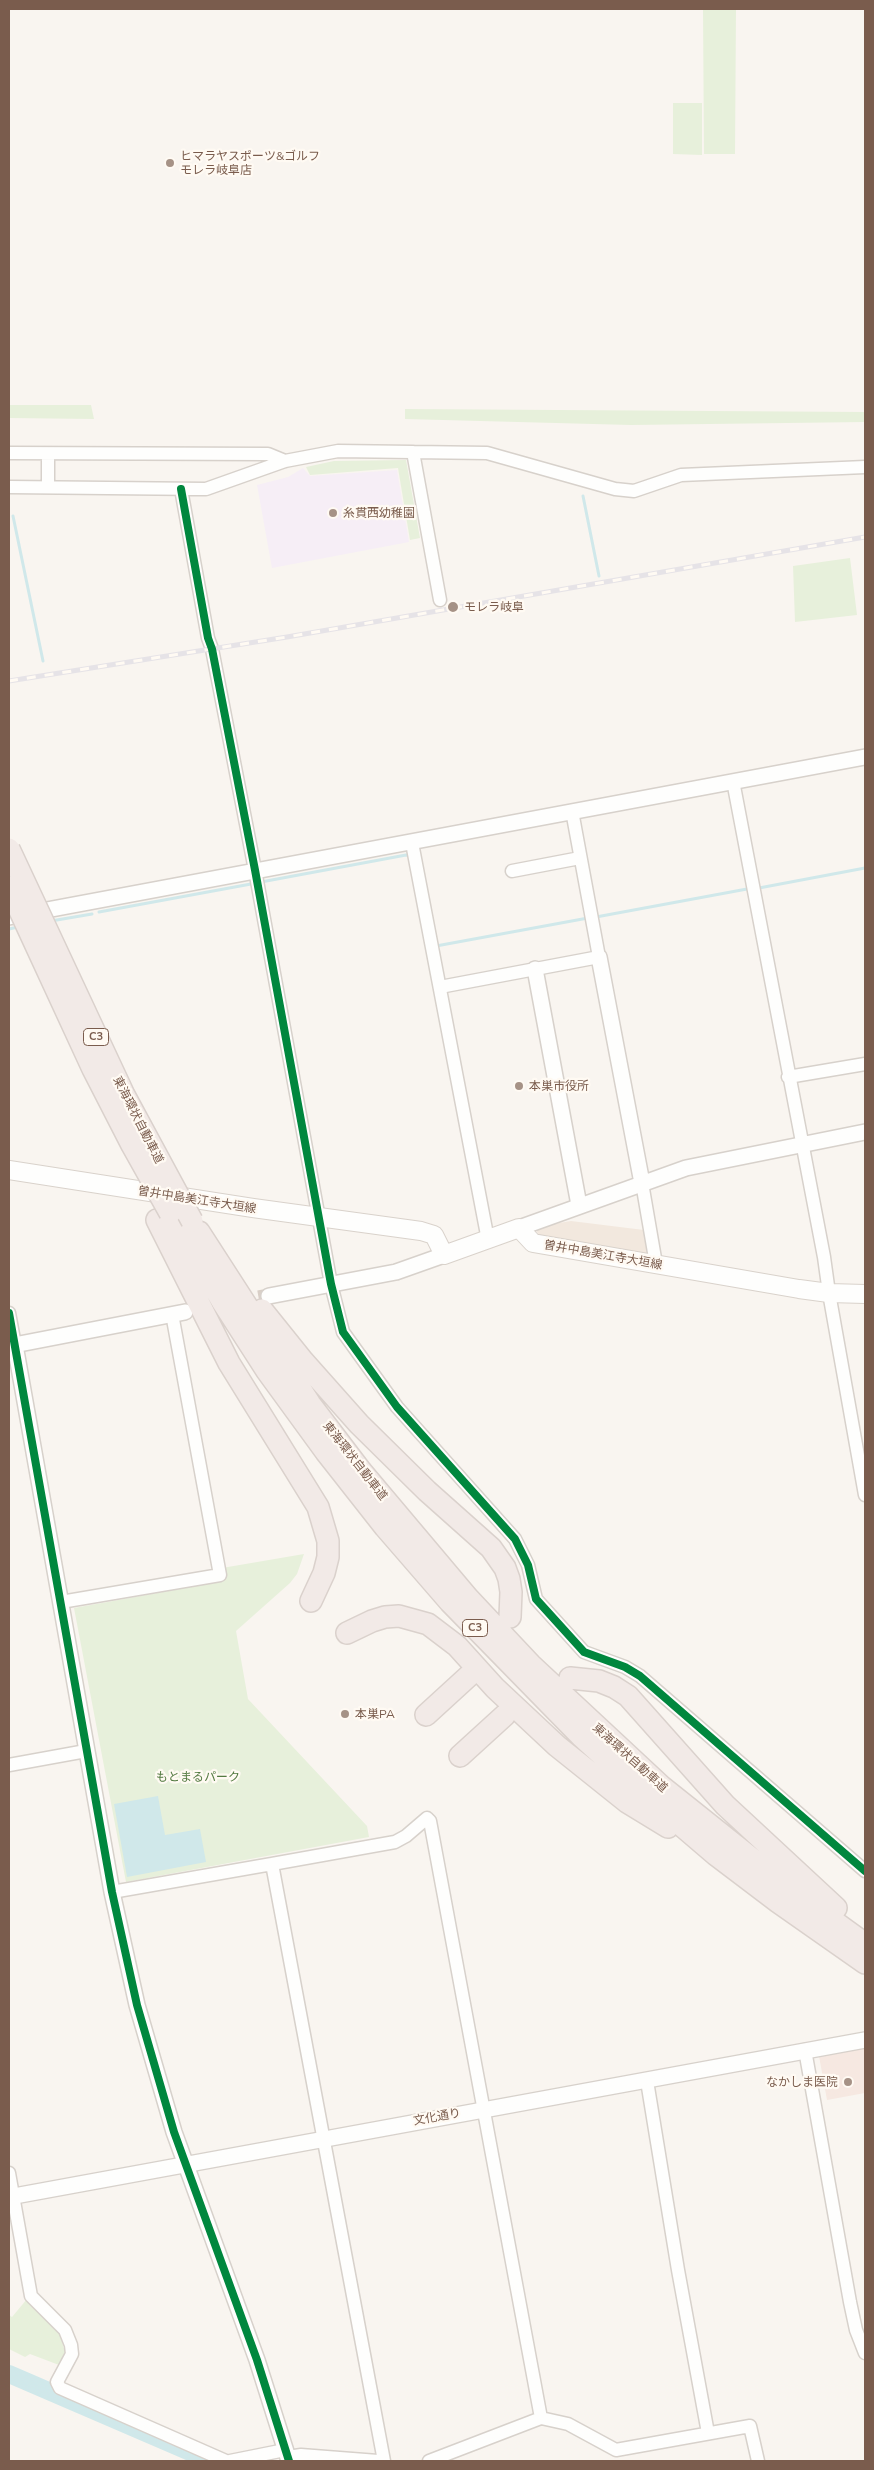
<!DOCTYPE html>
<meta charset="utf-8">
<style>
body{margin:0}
#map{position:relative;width:874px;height:2470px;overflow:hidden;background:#f9f5f0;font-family:Mulish,sans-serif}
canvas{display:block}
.frame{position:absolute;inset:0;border:10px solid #7a5c4d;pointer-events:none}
</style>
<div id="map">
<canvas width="874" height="2470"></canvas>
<div class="frame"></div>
</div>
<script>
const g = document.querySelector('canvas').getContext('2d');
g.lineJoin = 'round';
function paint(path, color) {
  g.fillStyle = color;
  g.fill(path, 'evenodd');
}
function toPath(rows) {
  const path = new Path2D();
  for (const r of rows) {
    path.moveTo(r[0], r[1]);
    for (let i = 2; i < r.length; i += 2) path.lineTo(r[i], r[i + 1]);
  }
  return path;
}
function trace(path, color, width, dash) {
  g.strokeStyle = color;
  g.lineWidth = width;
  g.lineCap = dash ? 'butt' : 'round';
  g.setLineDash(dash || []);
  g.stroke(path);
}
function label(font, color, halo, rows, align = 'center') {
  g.font = font + ' Mulish,"Noto Sans JP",sans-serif';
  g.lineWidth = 4.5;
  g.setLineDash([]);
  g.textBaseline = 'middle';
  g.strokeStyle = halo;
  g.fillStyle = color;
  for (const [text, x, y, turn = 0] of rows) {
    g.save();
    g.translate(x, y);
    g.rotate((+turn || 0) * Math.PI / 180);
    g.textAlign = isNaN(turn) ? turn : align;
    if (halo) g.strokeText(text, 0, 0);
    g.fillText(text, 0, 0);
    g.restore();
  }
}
paint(toPath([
 [571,1221,644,1230,651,1258,539,1237,535,1227]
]), '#f2e8de');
paint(toPath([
 [865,2047,865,2093,827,2100,819,2056]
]), '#f6e8e1');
paint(toPath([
 [303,468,310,476,397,470,409,542,272,568,257,485,288,477]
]), '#f6eef6');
paint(toPath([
 [703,9,736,9,735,154,704,154],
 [673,103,702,103,702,155,673,154],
 [9,405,91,405,94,419,9,418],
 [405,409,865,412,865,422,631,425,405,419],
 [406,460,420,538,410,540,398,468,310,475,306,467,334,461],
 [850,558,857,615,795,622,793,566],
 [304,1554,297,1574,290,1583,236,1631,248,1699,367,1826,369,1837,126,1882,74,1608,224,1581,222,1568],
 [27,2299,59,2332,65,2352,59,2365,30,2354,25,2357,9,2349,9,2315,12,2317]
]), '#e7f0db');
paint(toPath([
 [158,1796,165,1835,200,1829,206,1862,127,1877,114,1804]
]), '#d0e8ea');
trace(toPath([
 [583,496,599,576],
 [13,516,43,661],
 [261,882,406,855,410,856],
 [759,888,865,868],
 [99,912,251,884],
 [596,917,747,889],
 [51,921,92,914],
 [9,929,18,927],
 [436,946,588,918]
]), '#d0e8ea', 3);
trace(toPath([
 [9,2374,211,2461]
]), '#d0e8ea', 18);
trace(toPath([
 [236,1302,269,1296]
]), '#d9cfc7', 15, [15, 8]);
const minor = toPath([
 [413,452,440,600],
 [9,453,268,454,285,461],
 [48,486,48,454],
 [9,487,206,489,285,461,338,451,487,453,615,489,634,491,681,475,865,467],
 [181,489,208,638,212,649,255,870,331,1284,343,1332,397,1407,515,1539,528,1565,536,1599,584,1652,625,1667,640,1676,865,1871],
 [733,781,824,1257,829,1293,865,1495],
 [412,843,488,1240],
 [512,871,580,858],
 [440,987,599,957,572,811],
 [788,1077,865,1064],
 [642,1183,656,1264],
 [9,1313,15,1345],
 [61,1602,220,1575,172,1314],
 [9,1765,86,1751],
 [272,1864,395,1842,406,1836,427,1818,430,1821,541,2418],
 [112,1892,272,1864,384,2461],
 [805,2050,850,2302,856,2330,865,2353],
 [647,2081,678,2270,708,2433],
 [9,2173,31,2296,65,2330,71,2345,72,2354,57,2382,60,2388,226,2461],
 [288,2457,301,2455,378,2461],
 [230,2461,285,2450],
 [429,2461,541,2418,568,2424,616,2450,750,2426,758,2461]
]);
const tertiary = toPath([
 [9,917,865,757],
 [599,957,642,1183],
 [535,969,579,1205],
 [519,1228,686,1168,865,1132],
 [269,1296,396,1272,444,1255],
 [15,1345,112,1892,137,2005,174,2132,257,2360,289,2461],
 [9,1346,185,1312],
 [9,2197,865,2040]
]);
const secondary = toPath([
 [9,1170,253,1208,421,1231,434,1235,444,1255,519,1228,533,1243,799,1289,829,1293,865,1294]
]);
const motorway = toPath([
 [170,1213,222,1301,267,1371,326,1452,385,1527,450,1602,581,1736,647,1796,716,1855,778,1902,865,1963],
 [157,1220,229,1363,318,1507,328,1541,328,1557,324,1573,311,1601],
 [199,1232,310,1404,361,1471,468,1598,531,1665,662,1787,796,1894,865,1944],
 [262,1310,303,1361,359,1424,427,1491,491,1548,505,1568,509,1579,511,1592,510,1617],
 [347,1633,372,1621,385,1617,399,1616,428,1624,457,1646,495,1688,557,1746,627,1802,668,1827],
 [570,1678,599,1681,614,1687,628,1696,725,1805,836,1908],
 [426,1715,473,1672],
 [460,1756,505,1715]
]);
trace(minor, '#d7d1cb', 15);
trace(tertiary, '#d7d1cb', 18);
trace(secondary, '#d9d2cb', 20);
trace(motorway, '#dad1cc', 24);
trace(minor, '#fefefd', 12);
trace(tertiary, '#fefefd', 15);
trace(secondary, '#fefefd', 18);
trace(motorway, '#f2eae7', 21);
const rail = toPath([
 [9,681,287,637,865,537]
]);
trace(rail, '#e6e3e7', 5);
trace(rail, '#fffaf3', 3, [9]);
const motorwayBridge = toPath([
 [9,849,124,1095,192,1221],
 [9,887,93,1069,132,1145,170,1213]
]);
trace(motorwayBridge, '#dad1cc', 24, []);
trace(motorwayBridge, '#f2eae7', 21);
trace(toPath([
 [181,489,208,638,212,649,255,870,331,1284,343,1332,397,1407,515,1539,528,1565,536,1599,584,1652,625,1667,640,1676,865,1871],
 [9,1313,112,1892,137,2005,174,2132,257,2360,289,2461]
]), '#00873e', 8);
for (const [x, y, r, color] of [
 [170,163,5,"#a69286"],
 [333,513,5,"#a69286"],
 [453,607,6,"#a69286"],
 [519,1086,5,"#a69286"],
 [345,1714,5,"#a69286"],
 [848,2082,5,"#a69286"]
]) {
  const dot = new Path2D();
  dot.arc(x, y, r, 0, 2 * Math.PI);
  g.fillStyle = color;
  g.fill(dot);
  trace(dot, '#fffaf3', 2);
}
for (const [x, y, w] of [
 [96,1037,25],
 [475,1628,25]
]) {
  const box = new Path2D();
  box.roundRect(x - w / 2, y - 8.5, w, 17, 4);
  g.fillStyle = '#fffaf3';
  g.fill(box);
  trace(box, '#7a5c4d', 1);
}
label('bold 11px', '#7a5c4d', null, [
 ["C3",96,1037],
 ["C3",475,1628]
]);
label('12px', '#7a5c4d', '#fffaf3', [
 ["ヒマラヤスポーツ&ゴルフ",180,156],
 ["モレラ岐阜店",180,170],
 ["糸貫西幼稚園",343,513],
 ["モレラ岐阜",464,607],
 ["本巣市役所",529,1086],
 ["本巣PA",355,1714],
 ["なかしま医院",838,2082,"right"]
], 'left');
label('12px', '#7a5c4d', '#fffaf3', [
 ["東海環状自動車道",138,1120,63],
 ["曽井中島美江寺大垣線",197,1200,9],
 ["曽井中島美江寺大垣線",603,1255,10],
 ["東海環状自動車道",355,1461,52],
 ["東海環状自動車道",630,1758,42],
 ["文化通り",437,2117,-10]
]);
label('12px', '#537a41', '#fffaf3', [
 ["もとまるパーク",198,1777]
]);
</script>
